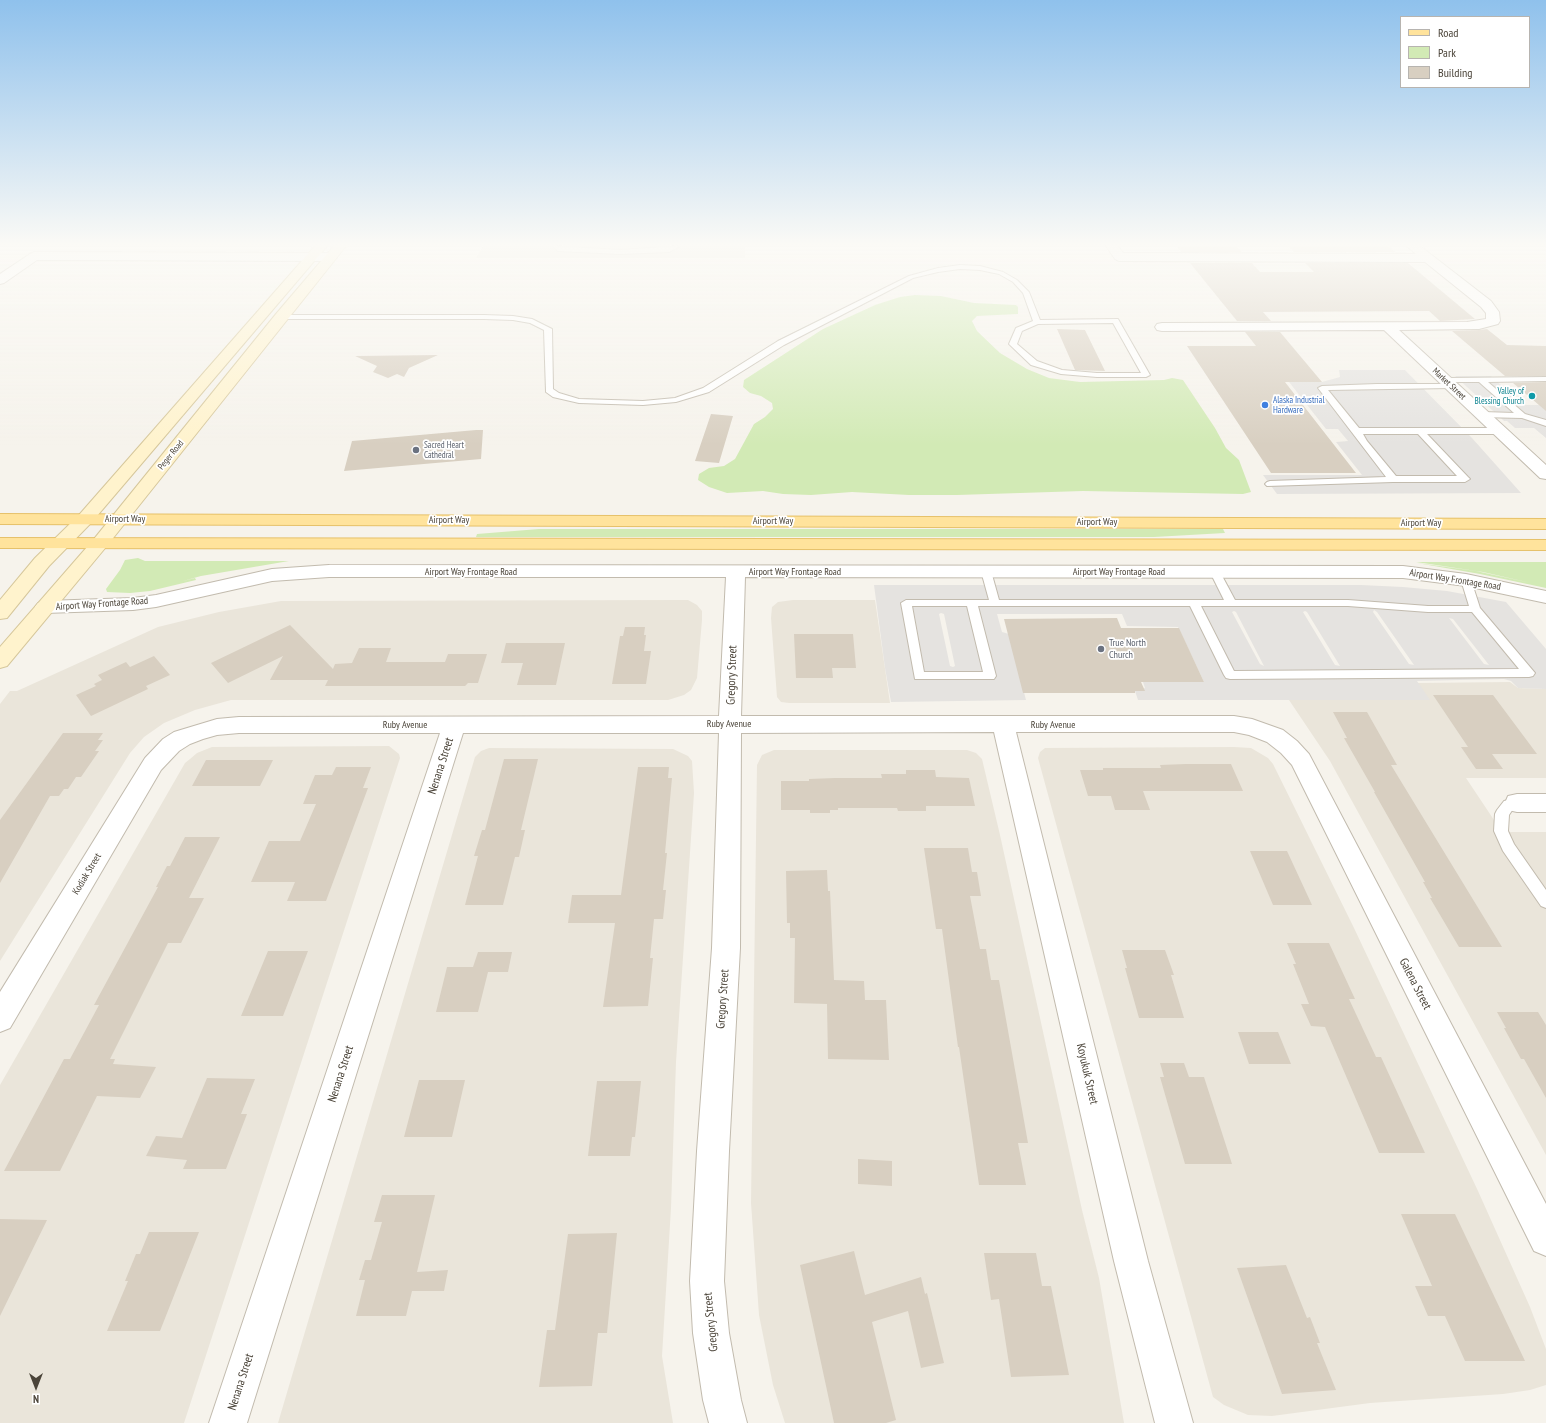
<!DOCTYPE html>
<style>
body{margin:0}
#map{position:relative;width:1546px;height:1423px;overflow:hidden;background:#f6f3ec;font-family:"PT Sans Narrow",sans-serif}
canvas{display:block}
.legend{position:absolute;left:1400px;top:16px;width:130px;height:72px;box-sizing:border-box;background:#fff;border:1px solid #b7b4b0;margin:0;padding:5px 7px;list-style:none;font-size:12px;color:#4b4439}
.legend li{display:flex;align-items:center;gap:8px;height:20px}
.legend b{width:20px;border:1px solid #b7b4b0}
.north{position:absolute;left:16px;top:1367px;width:40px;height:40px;-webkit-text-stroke:3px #fff;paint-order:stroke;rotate:180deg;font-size:11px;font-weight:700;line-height:16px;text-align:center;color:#4b4439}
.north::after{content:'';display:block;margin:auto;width:14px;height:18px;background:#4b4439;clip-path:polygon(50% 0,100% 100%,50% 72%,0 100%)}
</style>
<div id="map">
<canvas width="1546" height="1423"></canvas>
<ul class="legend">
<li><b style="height:5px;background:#ffe39c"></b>Road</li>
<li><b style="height:11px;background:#d2eab5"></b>Park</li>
<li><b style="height:11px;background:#d8cfc1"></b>Building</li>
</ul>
<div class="north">N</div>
</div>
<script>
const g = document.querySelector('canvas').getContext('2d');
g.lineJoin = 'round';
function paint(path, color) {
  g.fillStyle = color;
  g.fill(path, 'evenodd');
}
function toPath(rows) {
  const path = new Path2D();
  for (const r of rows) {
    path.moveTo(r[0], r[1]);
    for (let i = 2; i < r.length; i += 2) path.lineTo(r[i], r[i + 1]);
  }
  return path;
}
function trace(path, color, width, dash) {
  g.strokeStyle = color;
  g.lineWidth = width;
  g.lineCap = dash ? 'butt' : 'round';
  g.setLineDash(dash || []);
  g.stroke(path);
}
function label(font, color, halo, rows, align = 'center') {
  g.font = font + ' "PT Sans Narrow",sans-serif';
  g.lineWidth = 3.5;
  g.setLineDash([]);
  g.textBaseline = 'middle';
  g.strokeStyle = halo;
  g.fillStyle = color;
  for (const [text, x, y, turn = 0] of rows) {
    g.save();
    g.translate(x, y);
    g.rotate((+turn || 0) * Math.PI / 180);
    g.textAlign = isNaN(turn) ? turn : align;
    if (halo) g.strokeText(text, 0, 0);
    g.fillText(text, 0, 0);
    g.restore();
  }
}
paint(toPath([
 [483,246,745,246,745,258,476,258],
 [680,600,688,600,697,605,702,611,702,620,697,678,691,690,684,695,668,700,231,700,195,710,164,723,144,737,130,753,0,961,0,704,10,691,17,691,158,627,219,612,281,601],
 [793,600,875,600,890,703,789,703,781,702,777,697,771,618,772,607,778,602],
 [1510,682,1518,688,1546,689,1546,778,1466,778,1502,832,1546,832,1546,1155,1330,761,1289,700,1429,700,1417,683],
 [389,746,399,754,400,758,184,1423,0,1423,0,1085,185,763,190,759,197,753,212,747],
 [1234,747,1251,748,1268,758,1273,764,1354,928,1478,1191,1530,1307,1546,1349,1546,1385,1530,1390,1503,1394,1370,1403,1272,1416,1248,1415,1224,1405,1213,1397,1038,758,1040,752,1045,748],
 [489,748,673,749,688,756,692,761,694,793,676,1062,671,1208,662,1356,673,1423,278,1423,475,757,481,751],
 [774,750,967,750,976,753,982,759,1000,835,1082,1210,1099,1278,1124,1423,785,1423,773,1385,759,1315,751,1203,757,765,762,755]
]), '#eae5da');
paint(toPath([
 [915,295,941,296,974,303,1016,305,1018,307,1018,314,977,316,972,321,977,331,1000,353,1027,369,1049,378,1080,382,1164,380,1172,378,1183,380,1215,428,1226,448,1239,460,1251,492,1243,494,1083,491,957,495,909,495,852,492,811,495,783,494,763,491,727,493,709,487,698,480,699,474,709,468,724,466,735,459,754,424,765,417,773,409,772,403,761,396,750,393,743,387,744,380,823,329,875,305,900,297],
 [539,529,1223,529,1225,533,1154,537,476,537,477,534],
 [138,558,145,561,289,561,201,576,183,581,195,578,196,580,150,591,130,593,107,592,106,589,120,570,125,560],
 [1416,562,1546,562,1546,588,1480,574,1417,563,1476,571,1531,583,1483,572]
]), '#d2eab5');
paint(toPath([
 [1339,370,1405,370,1472,438,1521,493,1277,494,1263,475,1362,475,1336,442,1348,441,1338,429,1326,429,1289,382,1322,382,1340,377],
 [1455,376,1491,376,1523,405,1543,405,1546,408,1546,438,1534,428,1515,428,1507,421,1504,421],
 [874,585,1361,585,1403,587,1447,591,1506,602,1546,649,1546,689,1518,688,1511,681,1504,679,1417,681,1430,700,1138,700,1135,691,1145,688,1143,682,1204,682,1178,627,1127,626,1122,614,997,614,1002,632,1009,634,1026,700,891,702,885,668],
 [1374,610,1377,612,1414,665,1409,664,1373,612],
 [1234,611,1236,612,1264,666,1260,664,1232,612],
 [1305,611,1307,612,1340,666,1335,665,1303,612],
 [941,613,944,614,955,666,953,667,950,666,939,614],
 [1449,618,1453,619,1489,665,1484,664]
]), '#e5e3e0');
paint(toPath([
 [1177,246,1236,246,1242,252,1181,252],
 [1288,246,1388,246,1395,252,1294,252],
 [1190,263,1252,263,1260,272,1314,272,1305,263,1408,263,1475,319,1440,321,1429,311,1263,312,1271,321,1237,321],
 [1057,329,1085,330,1105,371,1075,370],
 [1487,329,1507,345,1546,346,1546,376,1505,376,1452,331,1479,330],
 [1245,332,1280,332,1322,382,1285,382,1356,473,1271,473,1187,346,1256,346],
 [438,355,409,368,404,377,397,374,388,378,373,372,377,366,355,356],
 [1546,382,1546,411,1513,383],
 [711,414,733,416,719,463,695,461],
 [476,430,483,430,481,459,344,471,352,441],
 [1117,618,1121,628,1179,628,1204,682,1141,682,1145,691,1135,691,1135,693,1023,693,1004,619],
 [290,625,333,669,335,664,352,663,359,648,391,648,386,662,445,662,448,654,487,654,478,683,468,683,465,686,325,686,328,680,270,680,283,656,228,683,211,663],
 [625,627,645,627,644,635,646,635,644,651,651,651,646,684,612,684,620,636,623,636],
 [794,634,853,634,856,668,832,668,833,678,796,678],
 [506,643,565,643,556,685,517,685,523,663,501,663],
 [154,656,170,675,146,686,148,689,91,716,76,695,96,686,94,684,102,680,98,675,126,662,130,667],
 [1433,695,1493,695,1537,754,1492,754,1503,769,1476,769,1461,747,1468,747],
 [1333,712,1367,712,1397,765,1391,765,1502,947,1459,947,1430,898,1432,898,1423,882,1425,882,1374,792,1375,792,1344,738,1347,738],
 [63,733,103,733,98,740,103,740,95,751,99,751,81,777,76,777,68,789,64,789,59,796,50,796,0,883,0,820],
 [504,759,538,759,521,830,525,830,519,857,515,857,503,905,465,905,478,856,474,856,482,830,485,830],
 [206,760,273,760,260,786,192,786],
 [1186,764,1231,764,1243,791,1143,791,1150,810,1115,810,1111,796,1088,796,1080,770,1103,770,1103,768,1161,768,1160,765],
 [336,767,371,767,363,788,368,788,326,901,287,901,295,882,251,882,269,841,300,841,316,804,303,804,315,775,332,775],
 [638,767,669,767,668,778,672,778,665,853,667,853,663,890,666,890,663,919,654,919,650,958,653,958,648,1006,603,1007,615,923,568,923,572,895,621,895],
 [906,770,935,770,936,777,969,778,975,806,926,806,926,811,898,811,897,808,838,808,838,810,830,810,830,813,810,813,810,810,781,810,781,781,809,781,809,779,835,778,882,778,881,774,906,774],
 [185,837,220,837,189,898,204,898,181,943,168,943,110,1059,115,1059,113,1064,156,1067,140,1098,97,1096,60,1171,4,1171,64,1059,70,1059,99,1005,94,1005,158,887,156,887,167,866,170,866],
 [924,848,968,848,972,872,977,872,981,896,970,896,980,949,986,949,991,980,999,980,1028,1143,1018,1143,1026,1185,979,1185,959,1047,958,1047,942,929,936,929],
 [1250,851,1287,851,1312,905,1273,905],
 [827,870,828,891,830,891,834,980,864,981,865,1000,886,1000,889,1060,828,1059,827,1004,794,1003,795,938,790,938,790,923,787,923,786,871],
 [1287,943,1329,943,1355,999,1349,999,1376,1057,1381,1057,1425,1153,1379,1153,1325,1027,1311,1026,1301,1004,1309,1004,1293,964,1296,964],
 [1122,950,1165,950,1174,975,1171,975,1184,1018,1139,1018,1125,968,1127,968],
 [268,951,308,951,283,1016,241,1016],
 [478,952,512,952,508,972,488,972,478,1012,436,1012,447,967,473,967],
 [1497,1012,1538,1012,1546,1025,1546,1098,1524,1059,1521,1059,1504,1028,1506,1028],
 [1238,1032,1278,1032,1291,1064,1249,1064],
 [1160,1063,1184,1063,1189,1077,1204,1077,1232,1164,1185,1164,1160,1077,1164,1077],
 [207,1078,255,1079,241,1114,247,1114,226,1169,183,1169,187,1160,146,1156,156,1136,182,1138],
 [419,1080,465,1080,452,1137,404,1137],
 [597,1081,641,1081,635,1137,632,1137,630,1156,588,1156],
 [858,1159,892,1161,892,1186,858,1184],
 [382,1195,435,1195,417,1272,448,1270,444,1291,412,1291,406,1316,356,1316,365,1280,359,1280,365,1260,371,1260,382,1222,374,1222],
 [1401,1214,1455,1214,1525,1361,1465,1361,1445,1316,1428,1316,1415,1286,1432,1286],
 [0,1219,47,1220,0,1316],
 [149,1232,199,1232,160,1331,107,1331,128,1281,125,1281,136,1254,140,1254],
 [617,1233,607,1333,598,1333,592,1386,539,1387,547,1330,555,1330,568,1234],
 [854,1251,865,1295,921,1277,925,1294,927,1293,944,1363,921,1368,908,1311,872,1322,896,1420,886,1423,834,1423,800,1265],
 [984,1253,1036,1253,1042,1286,1051,1286,1069,1375,1011,1377,999,1299,991,1300],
 [1286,1265,1307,1318,1310,1317,1320,1343,1317,1343,1336,1390,1282,1394,1237,1268]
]), '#d8cfc1');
const service = toPath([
 [553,246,620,250,680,246,669,252,620,254,558,251,553,246],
 [960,265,980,266,1003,272,1017,280,1029,292,1040,320,1118,319,1150,375,1146,377,1097,377,1061,374,1031,365,1009,344,1016,328,1033,321,1023,293,1013,282,999,274,980,270,960,269,938,272,913,278,784,345,709,392,676,402,643,405,579,403,553,397,546,392,544,330,530,323,513,320,484,319,281,319,277,317,281,315,484,315,513,316,532,319,552,329,553,389,559,393,579,399,643,401,675,398,703,388,778,341,909,276,938,268,960,265],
 [1113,323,1141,373,1097,373,1062,370,1037,361,1017,344,1022,331,1038,324,1113,323],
 [1546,377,1546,381,1488,382,1525,414,1546,420,1546,426,1522,418,1480,417,1479,415,1480,413,1483,412,1514,413,1479,382,1446,382,1442,380,1446,378,1546,377],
 [1377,384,1451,384,1455,386,1451,388,1328,390,1359,428,1499,428,1503,431,1499,434,1427,434,1468,477,1470,479,1465,482,1393,482,1267,486,1265,484,1267,482,1270,481,1386,477,1318,388,1322,386,1377,384],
 [1363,434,1418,434,1457,476,1396,476,1367,441,1363,434],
 [986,568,991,571,999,600,1224,600,1210,572,1215,569,1220,572,1235,600,1348,600,1428,606,1469,606,1461,580,1466,577,1471,580,1480,608,1535,673,1533,676,1529,677,1230,679,1226,678,1224,675,1190,606,978,606,996,676,994,679,915,679,901,603,906,600,989,600,981,571,986,568],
 [912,606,967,606,983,672,924,672,912,606],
 [1201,606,1348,606,1428,612,1472,612,1519,669,1234,671,1201,606],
 [1517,798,1522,799,1524,803,1522,807,1513,809,1509,815,1508,831,1514,844,1546,890,1546,908,1541,906,1503,851,1494,831,1495,814,1497,810,1504,801,1517,798]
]);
const minor = toPath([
 [1106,246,1118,246,1123,253,1416,254,1407,246,1420,246,1491,301,1499,312,1500,321,1498,324,1479,329,1399,330,1546,465,1546,479,1540,478,1384,330,1162,331,1157,330,1155,327,1157,324,1162,323,1467,322,1486,319,1486,313,1481,307,1425,262,1119,261,1115,259,1106,246],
 [34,252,331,253,335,255,337,257,335,259,331,261,37,260,4,283,0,284,0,274,30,254,34,252],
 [329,565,1403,566,1466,574,1546,591,1546,603,1466,586,1403,578,745,577,741,716,1234,716,1252,719,1283,730,1297,741,1309,754,1546,1204,1546,1256,1534,1251,1292,765,1281,753,1267,742,1249,735,1234,732,1016,732,1148,1261,1193,1423,1155,1423,1114,1261,994,732,741,733,740,948,729,1151,724,1281,729,1333,741,1400,747,1423,709,1423,703,1400,693,1333,690,1281,697,1151,712,948,719,733,463,733,247,1423,209,1423,440,733,239,733,217,735,203,739,190,744,179,751,161,770,10,1028,0,1032,0,992,145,758,163,739,174,732,217,719,239,717,719,716,726,577,329,577,272,581,156,607,133,610,45,613,38,611,35,607,38,603,45,601,133,598,156,595,272,569,329,565],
 [1517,794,1546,794,1546,812,1517,812,1508,810,1505,803,1508,796,1517,794]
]);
const secondary = toPath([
 [315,246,327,246,91,523,49,566,7,618,0,619,0,600,35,558,79,515,315,246],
 [334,246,346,246,106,547,7,666,0,668,0,647,94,539,276,314,334,246]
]);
const primary = toPath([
 [0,514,1546,519,1546,529,0,524,0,514],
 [0,538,1546,540,1546,550,0,548,0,538]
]);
trace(service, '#c2bbae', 2);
trace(minor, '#c2bbae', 2);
trace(secondary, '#d6c79b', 2);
trace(primary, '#e6c16a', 2);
paint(service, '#fff');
paint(minor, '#fff');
paint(secondary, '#fff3cd');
paint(primary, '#ffe39c');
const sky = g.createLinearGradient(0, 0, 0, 445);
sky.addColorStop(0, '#8fc1ec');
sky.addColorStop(0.55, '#fbfaf6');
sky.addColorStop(1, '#fbfaf600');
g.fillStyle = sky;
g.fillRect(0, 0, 1546, 445);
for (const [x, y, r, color] of [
 [1532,396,4,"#0f9aa8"],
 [1265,405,4,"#3f7fe0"],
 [416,450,4,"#6b7280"],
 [1101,649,4,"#6b7280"]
]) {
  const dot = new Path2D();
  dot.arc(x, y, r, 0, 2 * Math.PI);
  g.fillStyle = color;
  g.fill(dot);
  trace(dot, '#fff', 1.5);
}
label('9px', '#4b4439', '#fff', [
 ["Market Street",1449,384,43],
 ["Peger Road",171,455,-51]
]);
label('9px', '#0d838f', '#fff', [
 ["Valley of",1524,391],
 ["Blessing Church",1524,401]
], 'right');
label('9px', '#366cbe', '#fff', [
 ["Alaska Industrial",1273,400],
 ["Hardware",1273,410]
], 'left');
label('9px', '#5b616d', '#fff', [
 ["Sacred Heart",424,445],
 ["Cathedral",424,455]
], 'left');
label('10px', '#4b4439', '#fff', [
 ["Airport Way",125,519],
 ["Airport Way",449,520],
 ["Airport Way",773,521],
 ["Airport Way",1097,522],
 ["Airport Way",1421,523],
 ["Airport Way Frontage Road",471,572],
 ["Airport Way Frontage Road",795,572],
 ["Airport Way Frontage Road",1119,572],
 ["Airport Way Frontage Road",1455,580,9],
 ["Airport Way Frontage Road",102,604,-4],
 ["Ruby Avenue",729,724],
 ["Ruby Avenue",405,725],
 ["Ruby Avenue",1053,725],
 ["Kodiak Street",87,874,-59]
]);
label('10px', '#5b616d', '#fff', [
 ["True North",1109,643],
 ["Church",1109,655]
], 'left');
label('12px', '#4b4439', '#fff', [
 ["Gregory Street",732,675,-88],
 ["Nenana Street",441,766,-72],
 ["Galena Street",1415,984,63],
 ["Gregory Street",723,999,-86],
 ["Nenana Street",341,1074,-72],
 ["Koyukuk Street",1087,1074,77],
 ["Gregory Street",711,1322,-96],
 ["Nenana Street",241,1382,-72]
]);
</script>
